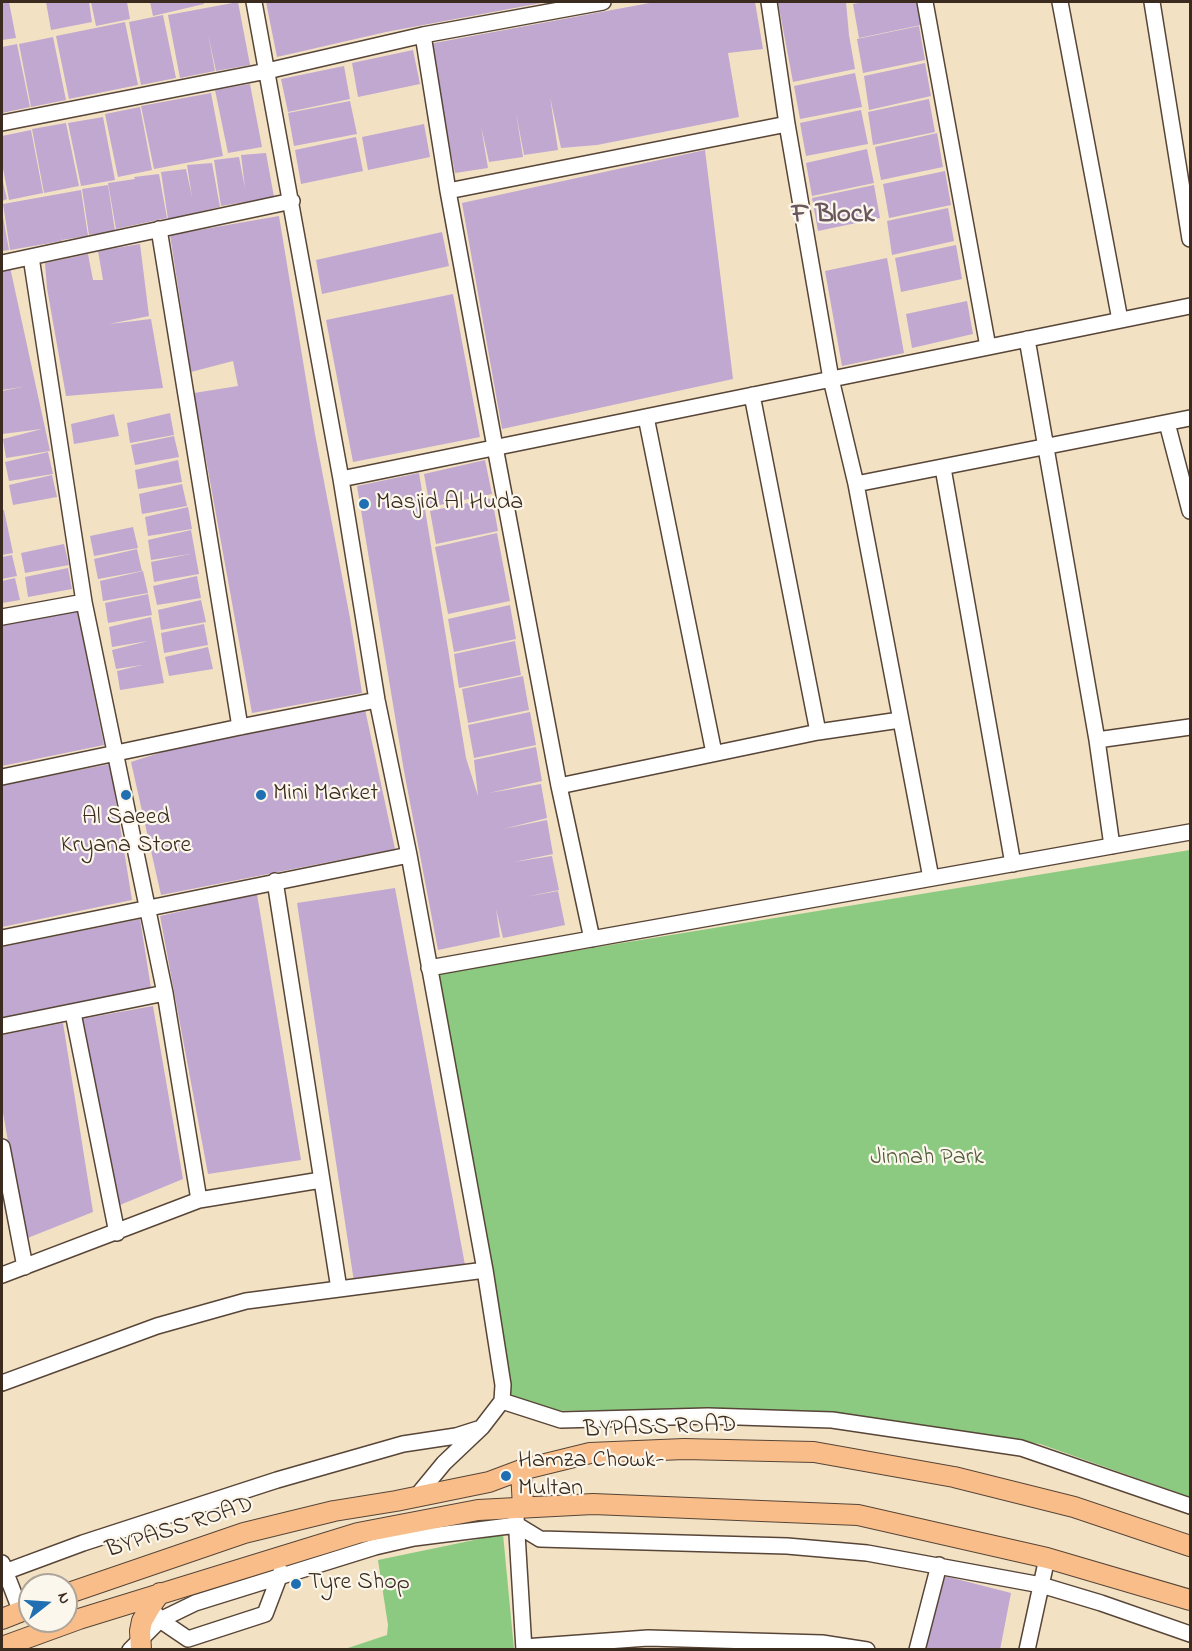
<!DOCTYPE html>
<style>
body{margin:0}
#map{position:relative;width:1192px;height:1651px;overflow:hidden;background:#f3e1c4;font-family:"Indie Flower",sans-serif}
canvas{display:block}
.frame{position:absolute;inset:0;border:3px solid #3b2a1e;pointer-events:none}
.north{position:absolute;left:18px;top:1573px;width:60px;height:60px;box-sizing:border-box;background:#fbf7ec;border:2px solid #aea59a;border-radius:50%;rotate:73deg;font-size:16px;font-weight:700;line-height:24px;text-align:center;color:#3b2a1e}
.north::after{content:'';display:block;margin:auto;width:21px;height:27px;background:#1f6fb2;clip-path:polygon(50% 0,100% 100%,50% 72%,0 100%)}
</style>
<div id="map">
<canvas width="1192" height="1651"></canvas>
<div class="frame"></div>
<div class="north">N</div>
</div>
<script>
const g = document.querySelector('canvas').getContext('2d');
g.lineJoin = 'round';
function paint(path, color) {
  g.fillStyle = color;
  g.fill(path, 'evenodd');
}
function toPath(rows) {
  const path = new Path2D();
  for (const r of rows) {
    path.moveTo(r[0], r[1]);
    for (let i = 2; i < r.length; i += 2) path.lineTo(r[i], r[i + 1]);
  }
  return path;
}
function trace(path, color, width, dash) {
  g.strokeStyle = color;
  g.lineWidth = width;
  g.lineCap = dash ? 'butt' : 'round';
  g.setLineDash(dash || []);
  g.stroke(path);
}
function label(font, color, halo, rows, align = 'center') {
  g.font = font + ' "Indie Flower",sans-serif';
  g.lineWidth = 4.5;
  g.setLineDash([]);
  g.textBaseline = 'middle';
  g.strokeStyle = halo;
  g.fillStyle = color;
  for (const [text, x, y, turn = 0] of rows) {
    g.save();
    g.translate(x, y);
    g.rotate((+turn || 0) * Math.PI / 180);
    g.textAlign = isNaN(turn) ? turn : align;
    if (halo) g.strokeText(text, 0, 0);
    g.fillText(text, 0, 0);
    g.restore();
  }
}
paint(toPath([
 [1190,850,1190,1497,1040,1444,892,1420,708,1416,698,1410,514,1411,439,973],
 [503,1534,514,1649,342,1650,387,1635,388,1625,378,1560]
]), '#8bca80');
paint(toPath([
 [2,2,9,2,16,38,2,40],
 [46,2,89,2,92,22,51,30],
 [91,2,127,2,130,19,96,26],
 [150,2,204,2,204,4,153,16],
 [238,2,250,65,216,71,208,34,215,71,180,78,168,15],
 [266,2,541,2,541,3,386,32,277,57],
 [655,2,755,2,763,49,728,53,739,117,597,145,561,148,550,97,558,150,524,155,516,113,523,157,489,162,481,126,488,168,455,173,429,44],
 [778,2,846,2,849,35,855,69,793,82],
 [865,2,916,2,921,25,859,38,853,4],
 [163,15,176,78,141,85,129,22],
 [125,22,138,85,69,99,56,36],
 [919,26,925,60,863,73,857,39],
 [53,37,66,100,31,107,19,44],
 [17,44,30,107,2,113,2,47],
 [413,50,420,84,358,97,352,63],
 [925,63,931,96,869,110,864,76],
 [344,66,350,99,288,112,281,79],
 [855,73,862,107,800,119,794,86],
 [250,84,262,147,228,153,215,90],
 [211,93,223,156,154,169,141,106],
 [929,99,935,132,873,145,868,112],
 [350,101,357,134,294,146,288,113],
 [140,107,152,170,118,177,105,114],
 [861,110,868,144,806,156,800,123],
 [103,117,115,180,81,186,68,123],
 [66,123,79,186,44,193,32,129],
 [424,124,430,157,368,170,362,137],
 [31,130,43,193,9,200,2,163,2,136],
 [937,133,943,167,881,180,875,147],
 [356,137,363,171,301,184,295,150],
 [867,149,874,183,812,196,806,163],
 [705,150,733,379,502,429,462,203],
 [266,153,274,197,221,206,214,160,239,157,245,188,241,155],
 [212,163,220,207,168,219,161,172,186,169,192,197,187,165],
 [945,171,951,205,889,218,883,184],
 [159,174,167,218,116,229,108,183,135,179,134,177],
 [2,178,7,199,2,201],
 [108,185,115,231,89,235,82,189],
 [874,185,880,218,818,231,812,198],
 [81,190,88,236,62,240,60,232,62,241,10,250,3,204],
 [948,208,954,241,892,255,887,221],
 [2,211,9,250,2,251],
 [279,216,315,434,350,618,362,693,252,713,194,393,238,386,233,361,191,372,170,235],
 [442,232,449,266,322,294,316,260],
 [140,244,149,316,109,324,151,319,163,388,66,396,47,288,45,263,88,254,93,280,103,280,98,251],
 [956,245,962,279,901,292,895,258],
 [887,258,904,353,842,366,825,271],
 [10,267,50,451,6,458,3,439,42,429,2,434,2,391,22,387,2,390,2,269],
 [453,294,480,437,353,462,326,320],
 [967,301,973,334,912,348,906,314],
 [170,413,174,435,130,443,127,423],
 [114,414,119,436,74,444,71,424],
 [174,436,179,457,135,465,131,445],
 [48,452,53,474,9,481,5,462],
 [178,460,182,482,138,489,135,470],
 [485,460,492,494,430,507,424,474],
 [419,473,466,758,478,796,474,760,536,747,542,781,489,793,541,784,547,818,503,829,547,820,553,854,514,862,552,856,559,890,525,897,558,891,565,925,503,938,496,909,500,937,438,950,404,771,357,486],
 [52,475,57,497,13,505,9,485],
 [182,484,187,506,142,514,139,494],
 [492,498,498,531,436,544,430,511],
 [188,507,192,529,148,536,145,517],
 [2,510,4,510,13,553,2,555],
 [133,527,138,548,94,556,90,536],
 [191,530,199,574,154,582,151,562,190,554,151,560,148,540],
 [497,533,510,601,448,614,435,547],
 [64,544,69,565,25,573,21,553],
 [137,549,142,571,98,579,94,559],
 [12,555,17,576,2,579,2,557],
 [68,568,72,589,28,597,25,577],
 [143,571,148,593,103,601,100,581],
 [197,576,201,598,157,605,153,586],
 [15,578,20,600,2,603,2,581],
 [148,594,152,615,108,623,105,603],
 [201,600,206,622,161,630,158,610],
 [510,605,516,639,454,652,448,619],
 [77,609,104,745,2,766,2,625],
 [151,617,164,683,120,690,117,671,142,665,116,669,112,650,148,641,112,647,109,627],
 [204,624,208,645,164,653,161,633],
 [515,641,521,675,459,688,454,654],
 [208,647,213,669,169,676,165,657],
 [523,676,529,710,468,723,462,689],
 [363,700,395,849,161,895,131,762,240,727],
 [530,712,536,745,474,758,468,725],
 [110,764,132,900,2,927,2,785],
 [395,888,465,1265,354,1282,297,903],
 [257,894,301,1160,208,1174,160,916],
 [140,919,151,988,2,1018,2,947],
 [153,1006,183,1179,115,1207,81,1019],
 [63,1023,93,1212,25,1239,2,1107,2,1035],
 [941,1575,1011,1593,1000,1650,926,1650]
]), '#c0a8d1');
const minor = toPath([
 [254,2,341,479,377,700,409,855,485,1270,503,1385,502,1401,482,1427,444,1463,416,1497],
 [769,2,787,124,831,379,856,484,931,878],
 [925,2,988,347],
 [1060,2,1120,320],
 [1152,2,1190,239],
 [423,35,448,191,495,447,559,786,592,939],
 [2,123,267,71,423,35,603,2],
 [448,191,787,124],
 [159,229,240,727],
 [31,257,84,602],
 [2,263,292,201],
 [1027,339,1097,740,1112,846],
 [752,395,818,732],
 [646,417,714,753],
 [1167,423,1190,511],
 [943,468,1013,864],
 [341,479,1190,306],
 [856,484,1190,418],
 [2,617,84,602,165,993,199,1200,2,1275],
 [1097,740,1190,727],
 [2,777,240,727,377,700],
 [559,786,818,732,900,720],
 [2,938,409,855],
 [429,968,1190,832],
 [73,1013,117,1233],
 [2,1026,165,993],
 [2,1147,25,1267],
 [199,1200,321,1180],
 [339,1289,485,1270],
 [2,1383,157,1326,246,1301,339,1289,275,881],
 [502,1401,561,1420,708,1416,832,1420,1021,1448,1190,1506],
 [516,1517,524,1650],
 [2,1563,21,1612],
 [2,1573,83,1543,277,1480,403,1444,456,1436,478,1429],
 [155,1613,160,1620,188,1639,265,1614,281,1572],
 [524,1647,648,1638,822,1643,867,1650],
 [130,1650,160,1620,195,1603,375,1547,414,1538,517,1525,540,1539,787,1546,867,1553,1041,1585,1101,1603,1190,1634],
 [917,1650,939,1565],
 [1027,1650,1047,1558]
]);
const major = toPath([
 [521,1470,523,1508],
 [66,1594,244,1533,334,1511,396,1501,489,1482,521,1470,590,1453,684,1449,814,1452,954,1477,1074,1507,1190,1546],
 [2,1619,30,1608],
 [2,1647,79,1619,358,1533,478,1510,593,1504,858,1515,1047,1558,1190,1600],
 [141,1650,140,1631,142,1621,150,1607,160,1593]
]);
trace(minor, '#574537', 18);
trace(major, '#574537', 22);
trace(minor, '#fff', 15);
trace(major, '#f8bd89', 20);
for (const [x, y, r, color] of [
 [364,504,6,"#1f6fb2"],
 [126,795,6,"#1f6fb2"],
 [261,795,6,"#1f6fb2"],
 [506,1476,6,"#1f6fb2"],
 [296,1584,6,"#1f6fb2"]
]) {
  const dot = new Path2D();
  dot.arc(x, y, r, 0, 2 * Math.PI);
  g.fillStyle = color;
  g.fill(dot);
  trace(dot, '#fbf7ec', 2);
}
label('24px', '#3b2a1e', '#fbf7ec', [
 ["Masjid Al Huda",376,504],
 ["Mini Market",273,795],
 ["Al Saeed",126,819,"center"],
 ["Kryana Store",126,847,"center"],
 ["Hamza Chowk-",518,1462],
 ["Multan",518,1490],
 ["Tyre Shop",308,1584]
], 'left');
label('24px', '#535a3b', '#fbf7ec', [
 ["Jinnah Park",927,1159]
]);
label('24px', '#3b2a1e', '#fbf7ec', [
 ["BYPASS ROAD",660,1429,-2],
 ["BYPASS ROAD",180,1529,-18]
]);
label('bold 27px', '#6a565d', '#fbf7ec', [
 ["F Block",833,217]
]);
</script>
